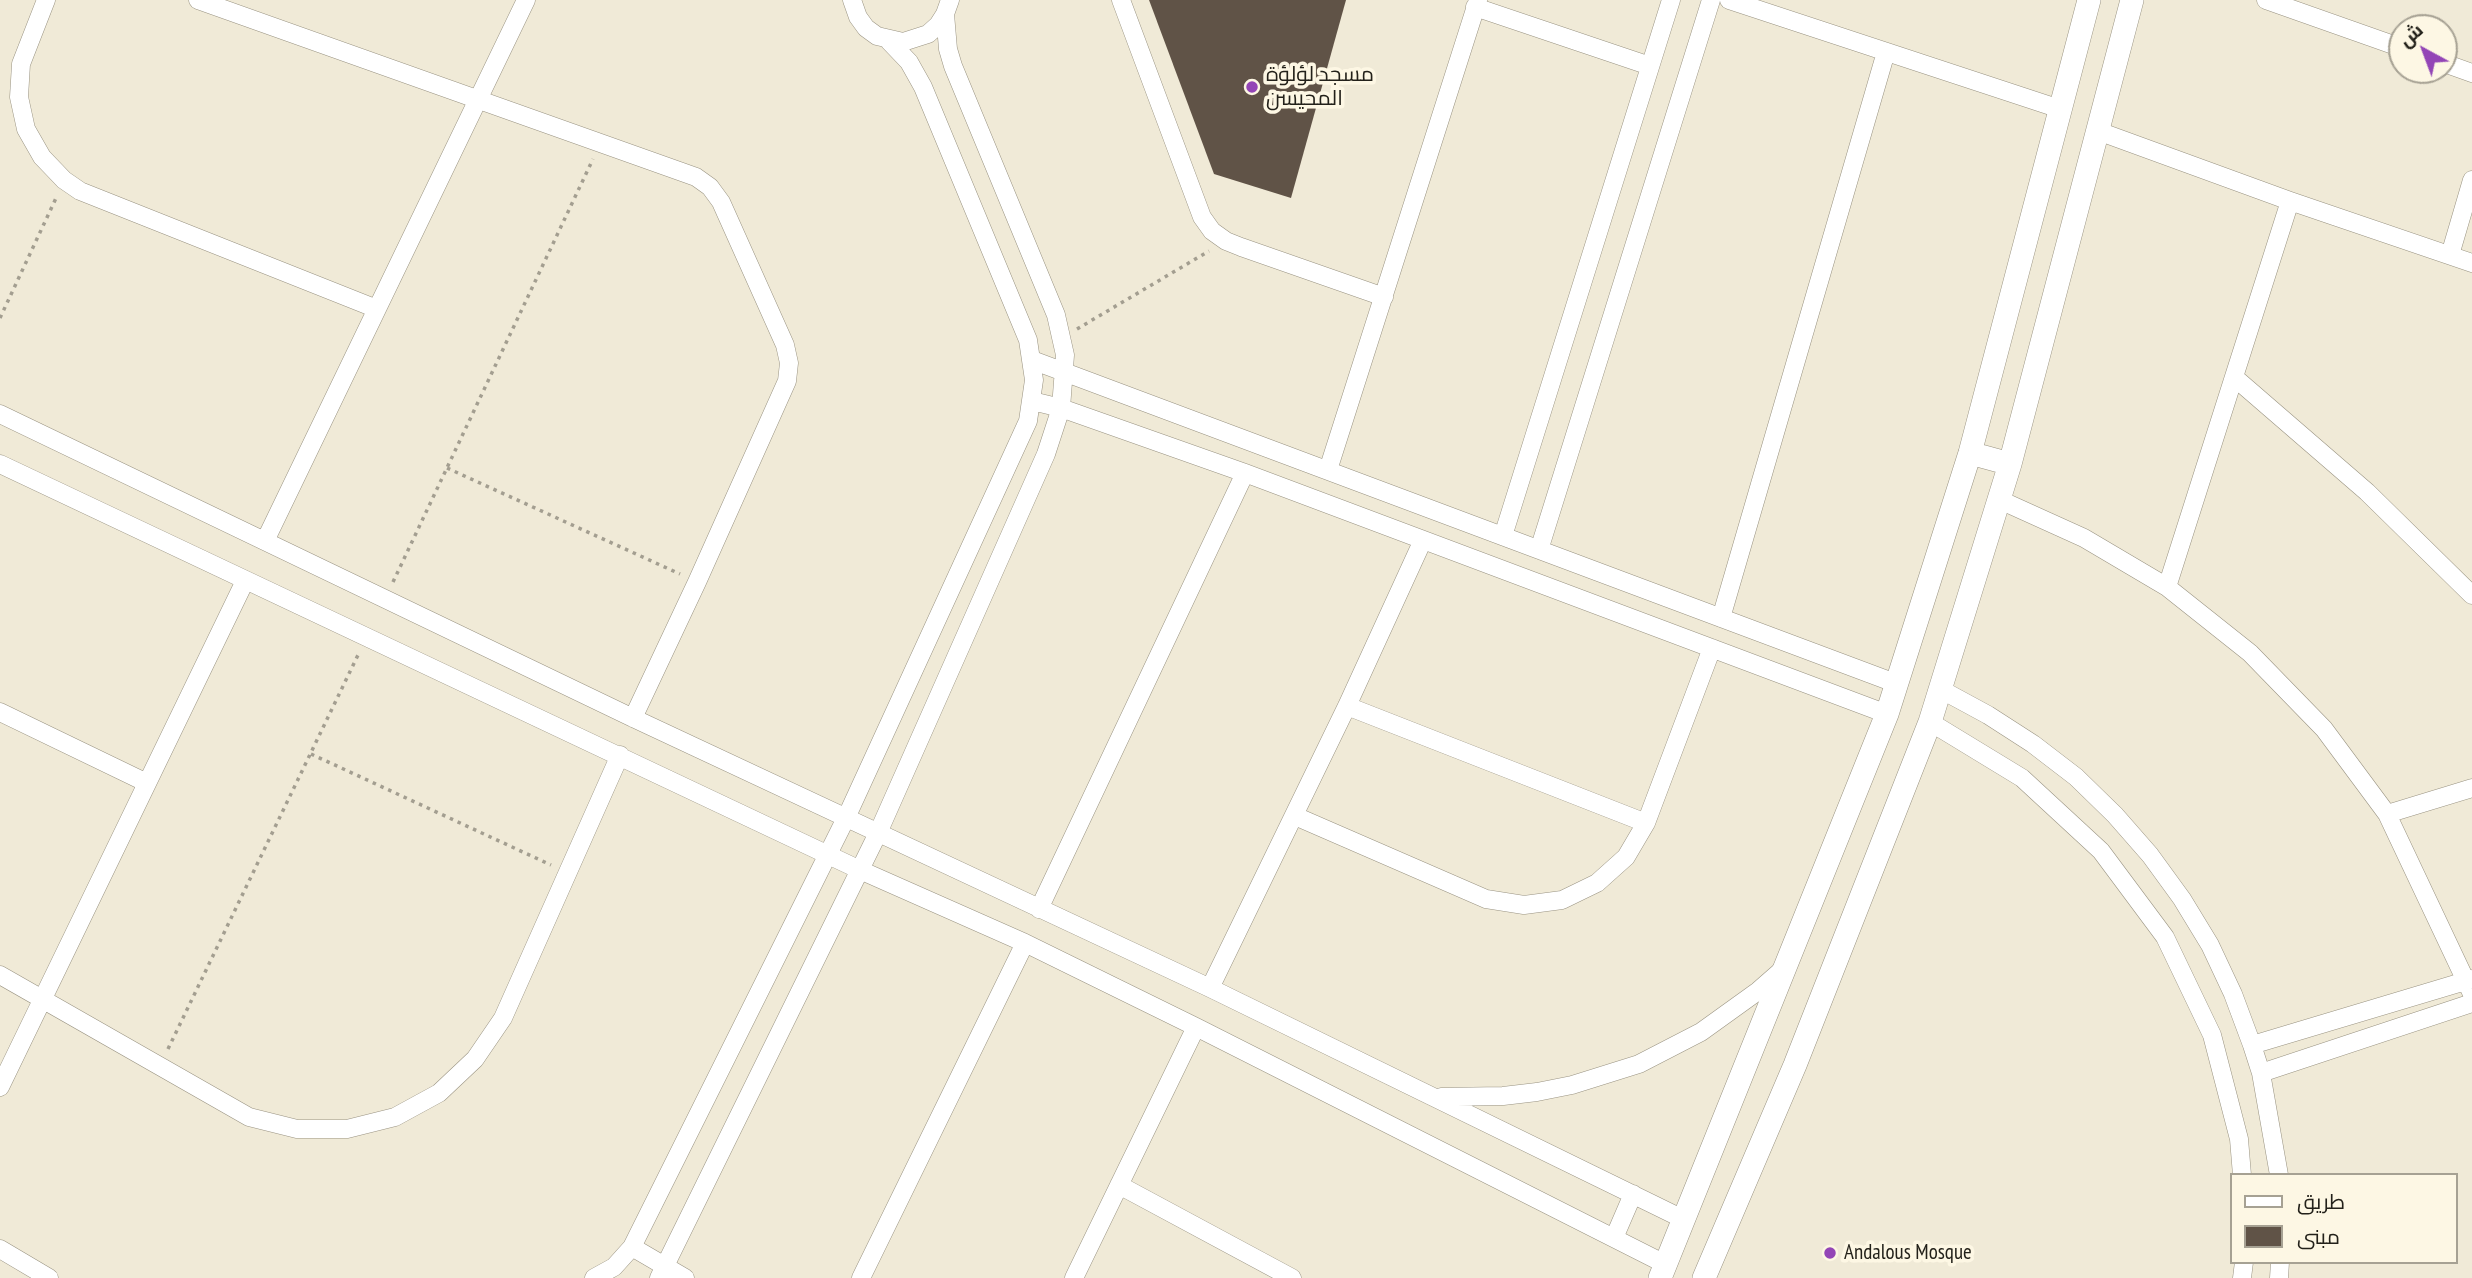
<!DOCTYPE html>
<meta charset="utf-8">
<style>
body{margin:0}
#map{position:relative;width:2472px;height:1278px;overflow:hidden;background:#f0ead7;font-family:"PT Sans Narrow",Cairo,sans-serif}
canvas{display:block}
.legend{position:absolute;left:2230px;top:1173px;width:228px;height:91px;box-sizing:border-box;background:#fdf7e4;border:2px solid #a6a193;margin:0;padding:9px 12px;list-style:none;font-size:21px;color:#23211a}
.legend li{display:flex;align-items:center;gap:14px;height:35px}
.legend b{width:35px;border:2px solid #a6a193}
.north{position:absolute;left:2388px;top:14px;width:70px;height:70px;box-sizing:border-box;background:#fdf7e4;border:2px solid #a6a193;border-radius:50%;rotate:319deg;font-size:19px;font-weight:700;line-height:28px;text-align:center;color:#23211a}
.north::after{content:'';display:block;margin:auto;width:24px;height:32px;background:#9345b6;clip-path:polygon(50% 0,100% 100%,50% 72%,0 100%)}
</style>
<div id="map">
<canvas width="2472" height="1278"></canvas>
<ul class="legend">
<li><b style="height:9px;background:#fff"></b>طريق</li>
<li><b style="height:19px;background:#605347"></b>مبنى</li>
</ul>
<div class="north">ش</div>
</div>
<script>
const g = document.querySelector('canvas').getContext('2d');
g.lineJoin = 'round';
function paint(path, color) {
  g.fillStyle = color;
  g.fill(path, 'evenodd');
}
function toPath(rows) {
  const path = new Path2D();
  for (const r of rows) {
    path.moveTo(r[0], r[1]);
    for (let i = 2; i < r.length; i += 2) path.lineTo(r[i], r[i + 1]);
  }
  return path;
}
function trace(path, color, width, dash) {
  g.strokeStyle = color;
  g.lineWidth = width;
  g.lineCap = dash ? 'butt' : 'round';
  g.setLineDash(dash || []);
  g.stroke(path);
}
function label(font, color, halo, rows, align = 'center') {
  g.font = font + ' "PT Sans Narrow",Cairo,sans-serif';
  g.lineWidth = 7;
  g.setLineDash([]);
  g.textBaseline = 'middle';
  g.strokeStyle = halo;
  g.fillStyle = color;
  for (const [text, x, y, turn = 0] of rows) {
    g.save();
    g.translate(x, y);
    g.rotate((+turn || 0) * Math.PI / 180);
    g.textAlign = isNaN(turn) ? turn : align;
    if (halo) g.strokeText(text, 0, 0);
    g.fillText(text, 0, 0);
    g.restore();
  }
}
paint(toPath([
 [1149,0,1346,0,1291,198,1214,174]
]), '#605347');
const minor = toPath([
 [46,0,21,64,19,97,26,129,42,157,64,180,80,191,377,309],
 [198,0,696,177,710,187,721,202,785,345,789,363,787,381,697,582,633,718],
 [852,0,858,17,866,28,877,36,903,42,928,34,938,25,945,14,950,0],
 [1121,0,1202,217,1212,231,1226,241,1241,247,1384,297],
 [1729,0,2060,109],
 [2266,0,2402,48],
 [1475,7,1650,66],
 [2444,63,2472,73],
 [2098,131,2290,201,2472,263],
 [2450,255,2472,180],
 [1032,360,1895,683],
 [2234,377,2367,492,2472,595],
 [1032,401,1061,408,1245,473,1887,714],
 [0,414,633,718,1210,988,1683,1219],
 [0,464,860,870,1025,943,1196,1027,1665,1264],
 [1328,470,1478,0],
 [2000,500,2084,538,2167,587,2250,653,2324,729,2387,814,2472,994],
 [1503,536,1671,0],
 [265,541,526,0],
 [1539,550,1711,0],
 [2167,587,2290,201],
 [1721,618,1886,52],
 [1940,689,1988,715,2033,744,2076,777,2115,815,2150,855,2182,899,2210,945,2233,994,2252,1045,2261,1073,2279,1175],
 [1347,706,1646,823],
 [0,712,147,783],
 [1930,722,2022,778,2101,851,2165,937,2212,1035,2239,1139,2242,1175],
 [2387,814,2472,788],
 [1295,816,1486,899,1524,905,1562,900,1597,883,1626,857,1646,823,1712,648],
 [1039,909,1245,473],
 [0,975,249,1117,297,1129,347,1129,395,1117,439,1093,475,1059,503,1018,620,755],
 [1210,988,1347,706,1423,540],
 [2252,1045,2472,979],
 [2261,1073,2472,1003],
 [0,1087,245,581],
 [1441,1097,1503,1096,1537,1092,1572,1085,1639,1064,1701,1032,1758,991,1782,970],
 [1119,1185,1292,1278],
 [1614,1238,1633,1194],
 [632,1247,685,1278],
 [0,1249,49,1278],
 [594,1278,614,1267,632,1247,846,818,1028,421,1034,380,1028,340,923,87,909,62,889,41],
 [659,1278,878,833,1046,454,1061,408,1065,355,1056,315,953,66,948,49,945,14],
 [861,1278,1025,943],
 [1074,1278,1196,1027],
 [2242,1278,2244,1262],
 [2279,1278,2280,1262]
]);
const tertiary = toPath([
 [1970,453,2010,464],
 [1660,1278,1887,714,1970,453,2089,0],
 [1704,1278,1795,1065,1930,722,2010,464,2132,0]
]);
trace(minor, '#999382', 19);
trace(tertiary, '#999382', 24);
trace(toPath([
 [0,318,57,196],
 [1077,329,1209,251],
 [447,468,680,574],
 [393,582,593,159],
 [311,754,551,865],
 [168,1049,358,655]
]), '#a39e90', 3.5, [3.5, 5]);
trace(minor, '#fff', 18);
trace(tertiary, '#fff', 23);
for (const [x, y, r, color] of [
 [1252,87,7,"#9345b6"],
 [1830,1253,7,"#9345b6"]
]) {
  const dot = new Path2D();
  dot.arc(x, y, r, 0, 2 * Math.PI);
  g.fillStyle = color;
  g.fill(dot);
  trace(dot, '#fdf7e4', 2.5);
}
label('21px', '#23211a', '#fdf7e4', [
 ["مسجد لؤلؤة",1266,75],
 ["المحيسن",1266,99],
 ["Andalous Mosque",1844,1253]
], 'left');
</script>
